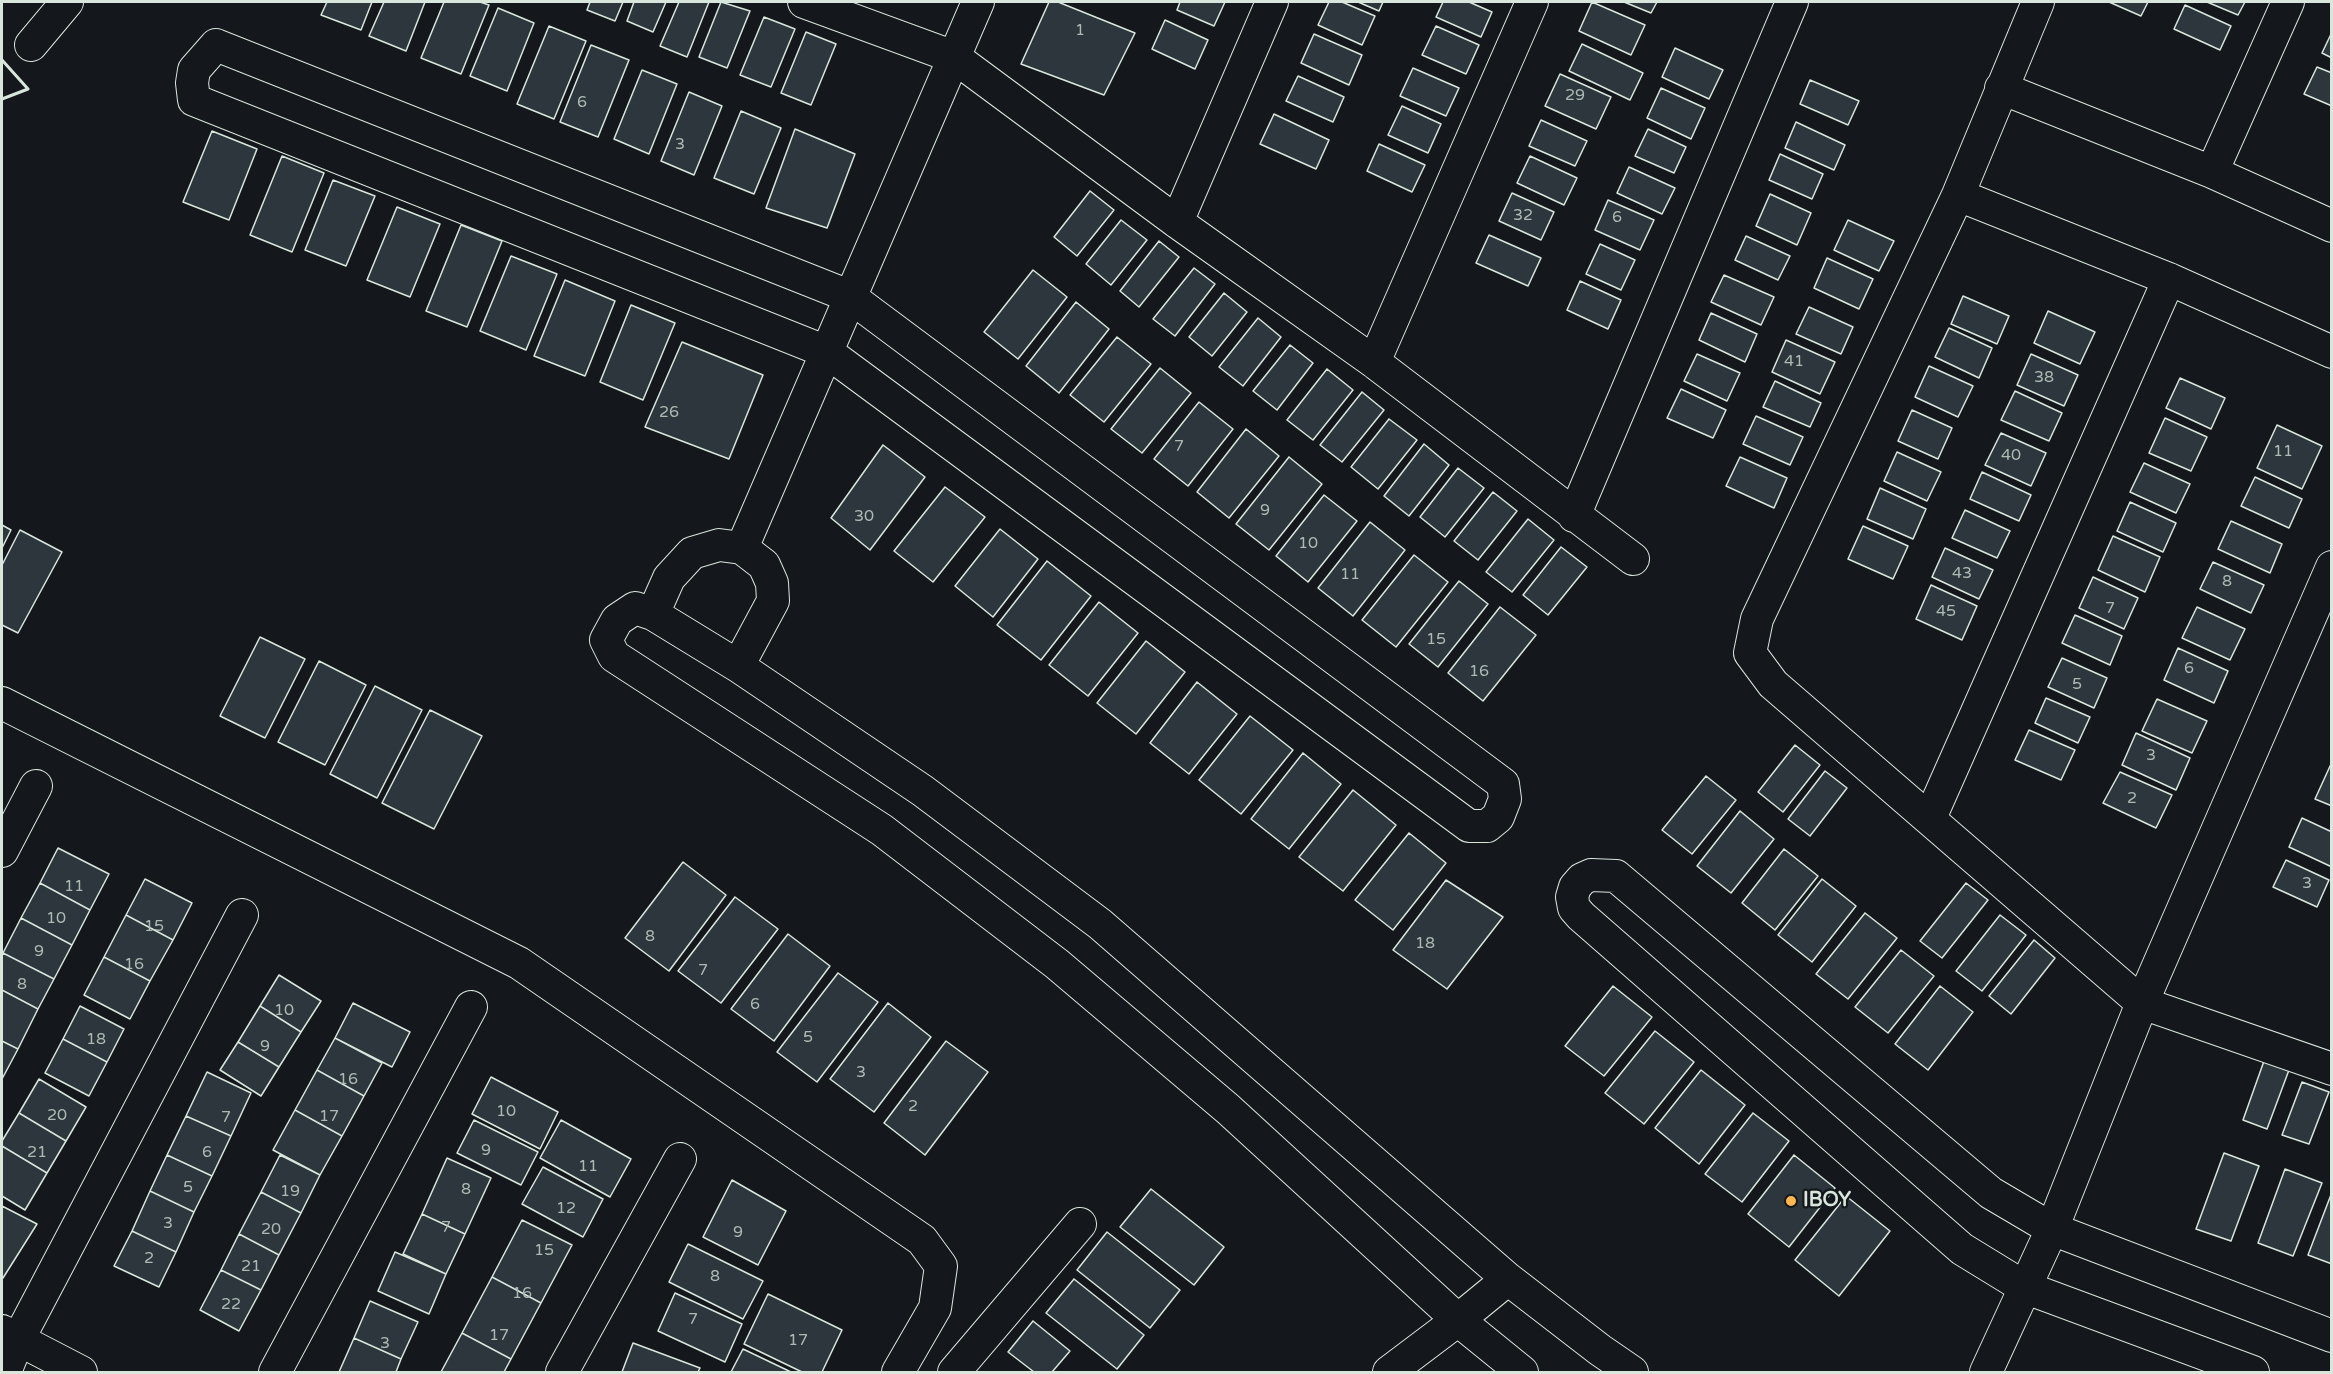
<!DOCTYPE html>
<style>
body{margin:0}
#map{position:relative;width:2333px;height:1374px;overflow:hidden;background:#14181c;font-family:"Varela Round",sans-serif}
canvas{display:block}
.frame{position:absolute;inset:0;border:3px solid #d8e6dc;pointer-events:none}
</style>
<div id="map">
<canvas width="2333" height="1374"></canvas>
<div class="frame"></div>
</div>
<script>
const g = document.querySelector('canvas').getContext('2d');
g.lineJoin = 'round';
function paint(path, color) {
  g.fillStyle = color;
  g.fill(path, 'evenodd');
}
function toPath(rows) {
  const path = new Path2D();
  for (const r of rows) {
    path.moveTo(r[0], r[1]);
    for (let i = 2; i < r.length; i += 2) path.lineTo(r[i], r[i + 1]);
  }
  return path;
}
function trace(path, color, width, dash) {
  g.strokeStyle = color;
  g.lineWidth = width;
  g.lineCap = dash ? 'butt' : 'round';
  g.setLineDash(dash || []);
  g.stroke(path);
}
function label(font, color, halo, rows, align = 'center') {
  g.font = font + ' "Varela Round",sans-serif';
  g.lineWidth = 4.5;
  g.setLineDash([]);
  g.textBaseline = 'middle';
  g.strokeStyle = halo;
  g.fillStyle = color;
  for (const [text, x, y, turn = 0] of rows) {
    g.save();
    g.translate(x, y);
    g.rotate((+turn || 0) * Math.PI / 180);
    g.textAlign = isNaN(turn) ? turn : align;
    if (halo) g.strokeText(text, 0, 0);
    g.fillText(text, 0, 0);
    g.restore();
  }
}
const building = toPath([
 [327,2,372,2,361,30,321,15,327,2],
 [384,2,425,2,406,51,369,36,384,2],
 [444,2,480,2,489,5,461,74,421,58,444,2],
 [590,2,623,2,615,21,587,10,590,2],
 [634,2,666,2,653,32,627,21,634,2],
 [679,2,709,2,687,57,660,46,679,2],
 [721,2,750,11,727,68,699,57,721,2],
 [1049,2,1058,2,1135,33,1104,95,1021,64,1049,2],
 [1180,2,1225,2,1214,26,1177,10,1180,2],
 [1329,2,1342,2,1375,16,1362,45,1318,25,1329,2],
 [1358,2,1383,2,1379,11,1358,2],
 [1443,2,1469,2,1492,12,1481,37,1436,17,1443,2],
 [1592,2,1645,25,1631,55,1579,31,1592,2],
 [1624,2,1657,2,1651,13,1624,2],
 [2109,2,2148,2,2141,16,2109,2],
 [2207,2,2245,2,2238,15,2207,2],
 [2185,5,2231,26,2220,50,2174,29,2185,5],
 [498,8,534,23,507,91,470,76,498,8],
 [764,17,795,29,771,87,740,75,764,17],
 [1165,20,1208,40,1195,69,1152,49,1165,20],
 [549,26,586,41,554,119,517,104,549,26],
 [1436,26,1479,45,1466,74,1422,55,1436,26],
 [806,32,836,44,811,105,781,93,806,32],
 [2332,32,2332,58,2322,53,2332,32],
 [1314,34,1362,55,1349,85,1301,63,1314,34],
 [1582,44,1643,73,1630,100,1569,71,1582,44],
 [591,45,629,60,598,137,560,122,591,45],
 [1675,48,1723,70,1709,99,1662,77,1675,48],
 [2317,67,2332,73,2332,106,2304,94,2317,67],
 [1413,68,1459,88,1446,116,1400,96,1413,68],
 [642,70,677,84,649,154,614,139,642,70],
 [1560,74,1611,97,1596,129,1545,106,1560,74],
 [1298,76,1344,97,1333,122,1286,101,1298,76],
 [1810,80,1859,101,1848,125,1800,104,1810,80],
 [1661,88,1705,108,1691,139,1647,118,1661,88],
 [689,92,722,106,694,175,661,161,689,92],
 [1402,106,1441,124,1428,153,1388,135,1402,106],
 [741,111,781,128,754,194,714,178,741,111],
 [1274,114,1329,140,1316,169,1260,144,1274,114],
 [1541,120,1587,141,1575,166,1529,146,1541,120],
 [1796,122,1845,145,1834,170,1785,148,1796,122],
 [795,129,855,154,827,228,766,208,795,129],
 [1648,129,1686,147,1674,173,1635,156,1648,129],
 [212,131,257,149,229,220,183,202,212,131],
 [1379,144,1425,165,1412,192,1367,171,1379,144],
 [1780,154,1823,174,1812,199,1769,180,1780,154],
 [282,156,324,173,292,252,250,235,282,156],
 [1530,156,1577,178,1564,205,1517,183,1530,156],
 [1629,167,1675,188,1662,214,1617,193,1629,167],
 [333,180,375,196,346,266,305,250,333,180],
 [1090,191,1114,210,1077,256,1054,237,1090,191],
 [1512,193,1554,212,1541,240,1499,221,1512,193],
 [1770,194,1811,213,1797,245,1756,226,1770,194],
 [1608,200,1654,220,1640,250,1595,230,1608,200],
 [397,207,440,224,410,297,367,280,397,207],
 [1121,220,1147,240,1111,285,1086,264,1121,220],
 [1848,220,1894,241,1879,271,1834,250,1848,220],
 [461,225,502,241,467,327,426,311,461,225],
 [1489,235,1541,258,1528,286,1476,263,1489,235],
 [1746,236,1790,256,1778,280,1735,260,1746,236],
 [1159,241,1179,257,1139,307,1120,291,1159,241],
 [1600,244,1635,260,1621,290,1586,274,1600,244],
 [511,256,557,274,526,350,480,331,511,256],
 [1827,258,1873,279,1859,309,1814,288,1827,258],
 [1194,268,1215,284,1175,336,1153,319,1194,268],
 [1033,270,1067,297,1018,359,984,332,1033,270],
 [1724,275,1774,297,1761,325,1711,302,1724,275],
 [565,280,615,301,585,376,534,356,565,280],
 [1580,281,1621,300,1608,329,1567,310,1580,281],
 [1224,293,1247,312,1212,356,1189,337,1224,293],
 [1963,296,2009,316,1997,344,1951,324,1963,296],
 [1076,302,1109,329,1059,393,1026,366,1076,302],
 [631,305,675,323,643,400,600,382,631,305],
 [1809,307,1853,327,1841,354,1796,334,1809,307],
 [2048,311,2095,332,2080,364,2034,343,2048,311],
 [1711,313,1757,334,1745,362,1699,340,1711,313],
 [1258,318,1281,337,1243,386,1219,367,1258,318],
 [1949,328,1992,348,1979,378,1935,357,1949,328],
 [1117,337,1151,364,1104,422,1070,395,1117,337],
 [1786,340,1835,362,1820,394,1772,372,1786,340],
 [682,342,763,375,729,459,645,427,682,342],
 [1290,345,1313,363,1277,410,1253,391,1290,345],
 [1697,354,1740,373,1727,401,1684,381,1697,354],
 [2031,354,2078,375,2064,406,2017,385,2031,354],
 [1929,366,1973,386,1958,417,1915,397,1929,366],
 [1160,368,1191,393,1142,453,1111,429,1160,368],
 [1327,369,1353,390,1313,440,1287,420,1327,369],
 [2180,378,2225,398,2211,429,2166,408,2180,378],
 [1775,381,1821,403,1810,427,1763,407,1775,381],
 [1681,389,1726,410,1713,438,1667,418,1681,389],
 [2015,391,2062,413,2049,441,2001,420,2015,391],
 [1362,392,1384,410,1342,462,1320,445,1362,392],
 [1199,402,1233,429,1188,486,1154,459,1199,402],
 [1912,410,1952,428,1938,459,1898,441,1912,410],
 [1756,416,1803,437,1790,465,1743,444,1756,416],
 [2165,418,2207,437,2191,471,2149,453,2165,418],
 [1389,419,1417,440,1378,489,1351,467,1389,419],
 [2277,425,2322,446,2302,489,2257,468,2277,425],
 [1246,429,1279,456,1229,518,1197,492,1246,429],
 [2001,433,2046,453,2031,486,1985,465,2001,433],
 [1424,444,1449,465,1409,516,1384,496,1424,444],
 [883,445,925,477,870,550,831,518,883,445],
 [1897,452,1941,472,1927,501,1884,481,1897,452],
 [1289,457,1322,484,1269,550,1236,524,1289,457],
 [1740,457,1787,478,1774,508,1726,486,1740,457],
 [2144,463,2190,484,2176,513,2130,492,2144,463],
 [1458,468,1484,488,1445,537,1420,517,1458,468],
 [1982,472,2031,495,2019,521,1970,499,1982,472],
 [2255,477,2302,499,2289,528,2241,506,2255,477],
 [945,487,985,517,933,582,894,551,945,487],
 [1880,488,1926,509,1913,539,1867,519,1880,488],
 [1493,492,1517,511,1478,560,1454,541,1493,492],
 [1324,495,1357,521,1308,582,1276,556,1324,495],
 [2130,502,2176,523,2163,552,2117,531,2130,502],
 [1965,510,2010,531,1997,558,1952,538,1965,510],
 [1528,519,1554,540,1512,592,1486,572,1528,519],
 [2231,521,2282,544,2270,573,2218,549,2231,521],
 [1370,522,1405,550,1353,616,1318,588,1370,522],
 [2,525,11,530,2,548,2,525],
 [1863,526,1908,546,1893,579,1848,559,1863,526],
 [1000,529,1038,559,993,617,955,586,1000,529],
 [20,530,62,552,18,633,2,625,2,565,20,530],
 [2113,536,2160,557,2145,592,2098,570,2113,536],
 [1561,547,1587,567,1548,615,1523,595,1561,547],
 [1945,548,1993,570,1979,599,1932,577,1945,548],
 [1414,555,1448,582,1396,647,1362,620,1414,555],
 [1047,561,1091,596,1041,660,997,625,1047,561],
 [2213,562,2264,585,2251,613,2200,589,2213,562],
 [2093,577,2138,598,2124,629,2079,608,2093,577],
 [1459,581,1488,604,1438,667,1409,644,1459,581],
 [1931,585,1977,606,1962,640,1916,619,1931,585],
 [1099,602,1138,633,1088,696,1049,665,1099,602],
 [1500,607,1536,635,1483,701,1448,673,1500,607],
 [2197,607,2245,629,2230,660,2182,638,2197,607],
 [2075,615,2122,636,2110,665,2062,643,2075,615],
 [260,637,305,659,265,738,220,716,260,637],
 [1146,641,1185,672,1136,734,1097,703,1146,641],
 [2178,648,2228,671,2214,703,2164,680,2178,648],
 [2062,658,2107,678,2094,708,2048,687,2062,658],
 [319,661,366,685,325,765,278,742,319,661],
 [1197,682,1237,714,1189,774,1150,743,1197,682],
 [375,686,422,710,377,798,330,774,375,686],
 [2046,698,2090,717,2078,743,2035,723,2046,698],
 [2157,699,2207,721,2192,753,2142,731,2157,699],
 [430,710,482,736,434,829,382,803,430,710],
 [1250,716,1293,750,1241,814,1199,780,1250,716],
 [2029,730,2075,750,2061,780,2015,760,2029,730],
 [2136,733,2190,758,2176,790,2122,765,2136,733],
 [1795,745,1820,765,1783,812,1758,792,1795,745],
 [1303,753,1341,784,1289,849,1251,819,1303,753],
 [2331,764,2332,764,2332,806,2315,799,2331,764],
 [1825,771,1847,788,1810,836,1788,819,1825,771],
 [2120,772,2172,795,2156,828,2103,803,2120,772],
 [1706,776,1736,800,1692,854,1662,830,1706,776],
 [1353,790,1396,825,1343,891,1299,857,1353,790],
 [1740,811,1774,839,1731,893,1697,866,1740,811],
 [2302,818,2332,832,2332,867,2289,847,2302,818],
 [1409,833,1446,863,1393,930,1355,900,1409,833],
 [58,848,109,874,90,910,40,883,58,848],
 [1784,849,1818,876,1775,930,1742,903,1784,849],
 [2286,860,2329,880,2317,907,2273,887,2286,860],
 [683,862,726,895,669,971,625,938,683,862],
 [145,879,192,903,173,940,126,915,145,879],
 [1822,879,1856,906,1812,962,1778,935,1822,879],
 [1446,880,1503,917,1447,989,1393,950,1446,880],
 [40,883,90,910,72,945,21,918,40,883],
 [1966,883,1988,900,1942,958,1920,941,1966,883],
 [735,897,778,929,721,1003,678,971,735,897],
 [1865,913,1897,938,1848,999,1816,974,1865,913],
 [126,915,173,940,150,981,104,957,126,915],
 [2000,915,2026,935,1982,991,1956,971,2000,915],
 [21,918,72,945,54,979,3,953,21,918],
 [788,934,830,966,774,1041,731,1009,788,934],
 [2034,940,2055,958,2011,1014,1989,996,2034,940],
 [1901,950,1934,976,1888,1033,1855,1007,1901,950],
 [3,953,54,979,38,1009,2,990,2,956,3,953],
 [104,957,150,981,130,1019,84,995,104,957],
 [838,973,878,1002,817,1082,777,1052,838,973],
 [279,975,321,1001,301,1032,260,1006,279,975],
 [1613,986,1652,1017,1604,1076,1565,1046,1613,986],
 [1940,986,1973,1012,1928,1070,1895,1044,1940,986],
 [2,990,38,1009,18,1049,2,1041,2,990],
 [353,1003,410,1032,392,1067,335,1038,353,1003],
 [888,1003,931,1037,874,1112,830,1079,888,1003],
 [80,1006,124,1029,107,1062,63,1039,80,1006],
 [260,1006,301,1032,279,1067,238,1042,260,1006],
 [1655,1031,1694,1062,1644,1124,1605,1093,1655,1031],
 [335,1038,382,1063,364,1096,317,1070,335,1038],
 [63,1039,107,1062,89,1096,45,1073,63,1039],
 [2,1041,18,1049,2,1079,2,1041],
 [946,1041,988,1072,925,1155,884,1123,946,1041],
 [238,1042,279,1067,261,1096,220,1070,238,1042],
 [2264,1061,2289,1070,2267,1129,2243,1120,2264,1061],
 [317,1070,364,1096,342,1136,295,1110,317,1070],
 [1701,1070,1745,1105,1699,1164,1655,1128,1701,1070],
 [207,1072,251,1093,231,1136,186,1116,207,1072],
 [491,1077,558,1112,540,1149,472,1114,491,1077],
 [39,1079,86,1107,66,1141,19,1113,39,1079],
 [2302,1082,2329,1092,2309,1144,2282,1135,2302,1082],
 [295,1110,342,1136,320,1175,273,1150,295,1110],
 [19,1113,66,1141,47,1173,2,1146,2,1141,19,1113],
 [1753,1113,1789,1141,1742,1202,1705,1174,1753,1113],
 [186,1116,231,1136,212,1176,167,1155,186,1116],
 [474,1120,538,1152,521,1185,457,1153,474,1120],
 [561,1120,631,1159,610,1197,540,1158,561,1120],
 [2,1146,47,1173,25,1210,2,1196,2,1146],
 [2224,1153,2259,1166,2231,1241,2196,1229,2224,1153],
 [167,1155,212,1176,194,1212,150,1191,167,1155],
 [280,1155,320,1175,301,1213,261,1192,280,1155],
 [1794,1155,1835,1188,1789,1247,1748,1214,1794,1155],
 [447,1158,491,1178,465,1234,422,1214,447,1158],
 [543,1167,603,1199,583,1237,522,1204,543,1167],
 [2285,1169,2322,1183,2293,1256,2258,1243,2285,1169],
 [732,1180,786,1211,758,1265,703,1237,732,1180],
 [1151,1189,1224,1247,1194,1285,1120,1227,1151,1189],
 [150,1191,194,1212,176,1252,132,1231,150,1191],
 [261,1192,301,1213,279,1255,239,1234,261,1192],
 [2332,1192,2332,1264,2308,1255,2332,1192],
 [1846,1196,1890,1231,1839,1296,1795,1260,1846,1196],
 [2,1206,37,1224,3,1278,2,1277,2,1206],
 [422,1214,465,1234,446,1274,403,1254,422,1214],
 [522,1220,572,1245,541,1303,492,1277,522,1220],
 [132,1231,176,1252,159,1287,114,1266,132,1231],
 [1107,1232,1180,1290,1150,1328,1077,1270,1107,1232],
 [239,1234,279,1255,261,1290,221,1270,239,1234],
 [688,1244,763,1281,743,1319,669,1282,688,1244],
 [395,1252,446,1274,429,1314,378,1291,395,1252],
 [221,1270,261,1290,239,1331,200,1310,221,1270],
 [492,1277,541,1303,511,1359,462,1333,492,1277],
 [1074,1279,1144,1335,1117,1369,1046,1313,1074,1279],
 [675,1293,742,1324,725,1362,658,1331,675,1293],
 [768,1294,842,1330,822,1372,802,1372,744,1344,768,1294],
 [370,1301,418,1322,401,1359,354,1338,370,1301],
 [1033,1321,1070,1351,1052,1372,1034,1372,1008,1352,1033,1321],
 [462,1333,511,1359,504,1372,441,1372,462,1333],
 [354,1338,401,1359,396,1372,339,1372,354,1338],
 [633,1343,700,1368,698,1372,622,1372,633,1343],
 [743,1349,791,1372,731,1372,743,1349]
]);
paint(building, '#2c363c');
trace(building, '#d8e6dc', 1.5);
const street = toPath([
 [804,2,954,57,1177,222,1374,362,1633,559],
 [2038,2,1958,195,1757,619,1750,653,1773,684,2142,1003,2332,1069],
 [31,45,67,2],
 [216,45,849,296,1503,784,1505,799,1498,817,1487,826,1469,826,827,352,194,100,192,83,194,70,216,45],
 [2001,88,2212,172,2332,226],
 [2212,172,2288,2],
 [1958,195,2169,279,2332,352],
 [1177,222,1272,2],
 [1374,362,1532,2],
 [1574,516,1792,2],
 [742,548,978,2],
 [653,614,669,578,692,553,719,545,742,548,764,565,772,583,773,601,738,666],
 [2,703,519,963,922,1240,941,1266,935,1308,898,1372],
 [1930,818,2169,279],
 [2,851,36,786],
 [2,1331,81,1372],
 [5,1372,18,1340,242,915],
 [275,1372,471,1007],
 [562,1372,680,1159],
 [954,1372,1080,1224],
 [1389,1372,1458,1320,1508,1279],
 [1522,1372,1458,1320,1228,1109,1057,964,882,830,614,656,606,640,617,620,635,608,653,614,738,666,923,791,1100,924,1508,1279,1600,1350,1632,1372],
 [1986,1372,2052,1229,2142,1003,2332,567],
 [2253,1372,2024,1287,1962,1249,1581,916,1574,908,1572,897,1575,887,1582,879,1591,875,1616,876,1991,1193,2052,1229,2332,1336]
]);
trace(street, '#d8e6dc', 34);
trace(street, '#14181c', 32);
trace(toPath([
 [2,60,28,89,2,99]
]), '#d8e6dc', 3);
for (const [x, y, r, color] of [
 [1791,1201,6,"#ffb74d"]
]) {
  const dot = new Path2D();
  dot.arc(x, y, r, 0, 2 * Math.PI);
  g.fillStyle = color;
  g.fill(dot);
  trace(dot, '#14181c', 2);
}
label('16px', '#adbab4', null, [
 ["1",1080,31],
 ["29",1575,96],
 ["6",582,103],
 ["3",680,145],
 ["32",1523,216],
 ["6",1617,218],
 ["41",1794,362],
 ["38",2044,378],
 ["26",669,413],
 ["7",1179,447],
 ["11",2283,452],
 ["40",2011,456],
 ["9",1265,511],
 ["30",864,517],
 ["10",1308,544],
 ["43",1962,574],
 ["11",1350,575],
 ["8",2227,582],
 ["7",2110,609],
 ["45",1946,612],
 ["15",1436,640],
 ["6",2189,669],
 ["16",1479,672],
 ["5",2077,685],
 ["3",2151,756],
 ["2",2132,799],
 ["3",2307,884],
 ["11",74,887],
 ["10",56,919],
 ["15",154,927],
 ["8",650,937],
 ["18",1425,944],
 ["9",39,952],
 ["16",134,965],
 ["7",703,971],
 ["8",22,985],
 ["6",755,1005],
 ["10",284,1011],
 ["5",808,1038],
 ["18",96,1040],
 ["9",265,1047],
 ["3",861,1073],
 ["16",348,1080],
 ["2",913,1107],
 ["10",506,1112],
 ["20",57,1116],
 ["17",329,1117],
 ["7",226,1118],
 ["9",486,1151],
 ["21",37,1153],
 ["6",207,1153],
 ["11",588,1167],
 ["5",188,1188],
 ["8",466,1190],
 ["19",290,1192],
 ["12",566,1209],
 ["3",168,1224],
 ["7",446,1228],
 ["20",271,1230],
 ["9",738,1233],
 ["15",544,1251],
 ["2",149,1259],
 ["21",251,1267],
 ["8",715,1277],
 ["16",522,1294],
 ["22",231,1305],
 ["7",693,1320],
 ["17",499,1336],
 ["17",798,1341],
 ["3",385,1344]
]);
label('bold 20px', '#d8e6dc', '#14181c', [
 ["IBOY",1803,1201]
], 'left');
</script>
